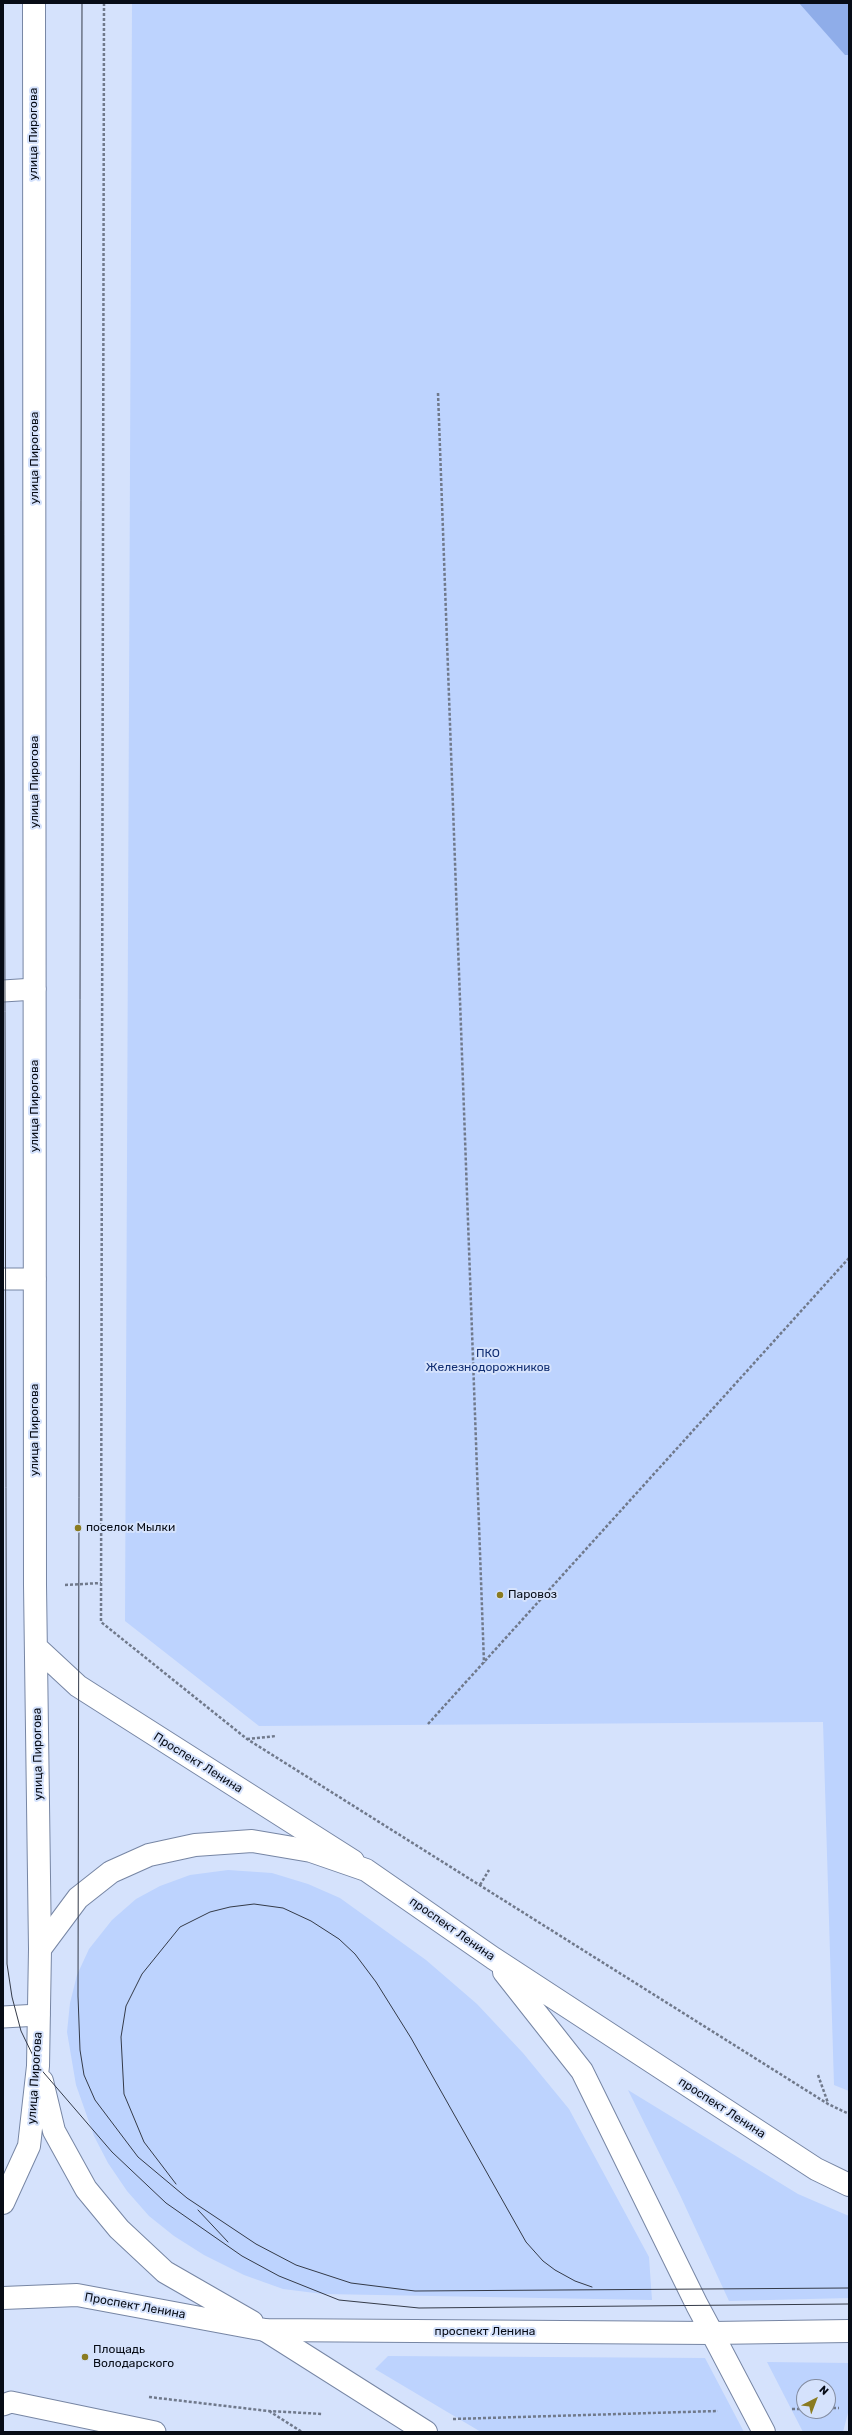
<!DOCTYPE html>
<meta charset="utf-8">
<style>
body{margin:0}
#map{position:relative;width:852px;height:2435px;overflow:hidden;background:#d5e2fc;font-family:Rubik,sans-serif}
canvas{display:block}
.frame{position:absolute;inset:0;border:4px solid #070c16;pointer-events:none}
.north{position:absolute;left:796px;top:2379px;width:40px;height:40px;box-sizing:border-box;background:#d5e2fc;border:1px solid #838ca0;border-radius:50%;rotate:42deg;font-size:11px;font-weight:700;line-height:16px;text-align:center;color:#070c16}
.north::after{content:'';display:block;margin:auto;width:14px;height:18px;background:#8a7b20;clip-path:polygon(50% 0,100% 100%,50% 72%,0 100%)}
</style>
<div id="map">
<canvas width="852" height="2435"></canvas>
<div class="frame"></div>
<div class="north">N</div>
</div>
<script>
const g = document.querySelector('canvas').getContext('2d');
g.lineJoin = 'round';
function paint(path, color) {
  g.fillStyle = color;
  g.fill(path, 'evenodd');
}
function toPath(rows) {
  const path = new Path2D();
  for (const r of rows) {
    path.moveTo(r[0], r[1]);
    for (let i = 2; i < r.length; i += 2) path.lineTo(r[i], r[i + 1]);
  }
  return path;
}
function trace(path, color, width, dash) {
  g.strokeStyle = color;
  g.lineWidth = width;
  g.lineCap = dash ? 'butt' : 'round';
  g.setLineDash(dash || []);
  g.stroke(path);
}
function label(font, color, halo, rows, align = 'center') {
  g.font = font + ' Rubik,sans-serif';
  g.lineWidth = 4;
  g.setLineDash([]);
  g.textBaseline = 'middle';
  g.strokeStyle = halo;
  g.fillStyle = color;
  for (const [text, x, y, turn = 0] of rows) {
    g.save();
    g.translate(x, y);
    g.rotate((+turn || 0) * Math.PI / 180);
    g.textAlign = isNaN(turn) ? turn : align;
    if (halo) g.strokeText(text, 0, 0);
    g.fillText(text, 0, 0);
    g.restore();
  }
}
paint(toPath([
 [132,3,849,3,849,2091,834,2085,823,1722,259,1726,125,1621],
 [228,1870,272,1873,308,1884,340,1898,426,1960,477,2004,523,2053,569,2109,649,2257,652,2300,323,2294,283,2289,244,2275,204,2255,174,2236,149,2216,127,2191,108,2163,94,2136,76,2085,67,2032,70,2003,77,1975,89,1949,112,1920,136,1899,160,1886,190,1875],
 [628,2090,798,2194,849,2216,849,2298,729,2301,680,2195],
 [388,2356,705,2358,744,2432,481,2432,375,2369],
 [767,2362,849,2363,849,2409,843,2432,803,2432],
 [804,2387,828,2387,828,2411,804,2411]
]), '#bdd3fe');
paint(toPath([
 [799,3,849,3,849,55,845,55]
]), '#8fade9');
const service = toPath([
 [3,991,35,989],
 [3,1279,35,1279],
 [3,2017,39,2015],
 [3,2405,11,2402,155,2432]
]);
const secondary = toPath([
 [34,3,35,1585,40,1949],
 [36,1647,78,1686,353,1861],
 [265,2330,426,2432],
 [712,2333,764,2432]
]);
const trunk = toPath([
 [504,1972,582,2071,697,2305,712,2333],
 [42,2081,54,2131,86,2189,119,2229,165,2272,252,2322],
 [3,2203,29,2146,38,2066,40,1949,78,1898,111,1872,149,1855,195,1845,252,1841,311,1851,366,1870,493,1958,816,2169,849,2185],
 [3,2298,77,2295,265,2330,712,2333,849,2331]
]);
trace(service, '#7786a4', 23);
trace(secondary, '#7786a4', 24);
trace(trunk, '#7786a4', 24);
trace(toPath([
 [104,3,101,1622,247,1739,828,2104,849,2114],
 [438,393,484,1663],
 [65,1585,101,1583],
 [428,1724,849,1258],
 [247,1739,276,1736],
 [480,1885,489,1870],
 [818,2075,828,2103],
 [149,2397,268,2411,323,2414],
 [828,2408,839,2408],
 [792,2409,804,2409],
 [269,2411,302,2432],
 [453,2419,718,2411]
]), '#70798b', 2.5, [3, 2]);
trace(service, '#fff', 21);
trace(secondary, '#fff', 22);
trace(trunk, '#fff', 22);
trace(toPath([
 [82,3,78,1996,80,2050,84,2075,95,2100,138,2157,187,2198,256,2244,296,2265,351,2283,415,2291,849,2288],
 [3,59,7,1964,12,1997,21,2031,38,2066,112,2152,166,2203,242,2256,279,2276,339,2300,419,2308,849,2304],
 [176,2184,144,2142,124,2094,121,2037,126,2006,142,1974,180,1927,210,1912,230,1907,254,1904,283,1908,311,1921,339,1939,355,1954,376,1982,411,2038,526,2242,543,2261,555,2270,575,2281,592,2287],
 [198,2210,228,2242]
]), '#353b49', 1);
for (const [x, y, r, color] of [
 [78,1528,4,"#8a7b20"],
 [500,1595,4,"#8a7b20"],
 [85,2357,4,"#8a7b20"]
]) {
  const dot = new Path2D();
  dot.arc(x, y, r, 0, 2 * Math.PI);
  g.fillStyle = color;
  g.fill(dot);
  trace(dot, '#d5e2fc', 1.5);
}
label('12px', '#070c16', '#d5e2fc', [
 ["улица Пирогова",34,134,-90],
 ["улица Пирогова",35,458,-90],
 ["улица Пирогова",35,782,-90],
 ["улица Пирогова",35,1106,-90],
 ["улица Пирогова",35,1430,-90],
 ["улица Пирогова",38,1754,-91],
 ["Проспект Ленина",198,1763,32],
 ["проспект Ленина",452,1929,35],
 ["улица Пирогова",35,2078,-86],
 ["проспект Ленина",722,2108,33],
 ["Проспект Ленина",135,2306,10],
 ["проспект Ленина",485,2332]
]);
label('12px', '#122f73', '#d5e2fc', [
 ["ПКО",488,1354],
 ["Железнодорожников",488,1368]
]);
label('12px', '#070c16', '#d5e2fc', [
 ["поселок Мылки",86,1528],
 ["Паровоз",508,1595],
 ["Площадь",93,2350],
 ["Володарского",93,2364]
], 'left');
</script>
